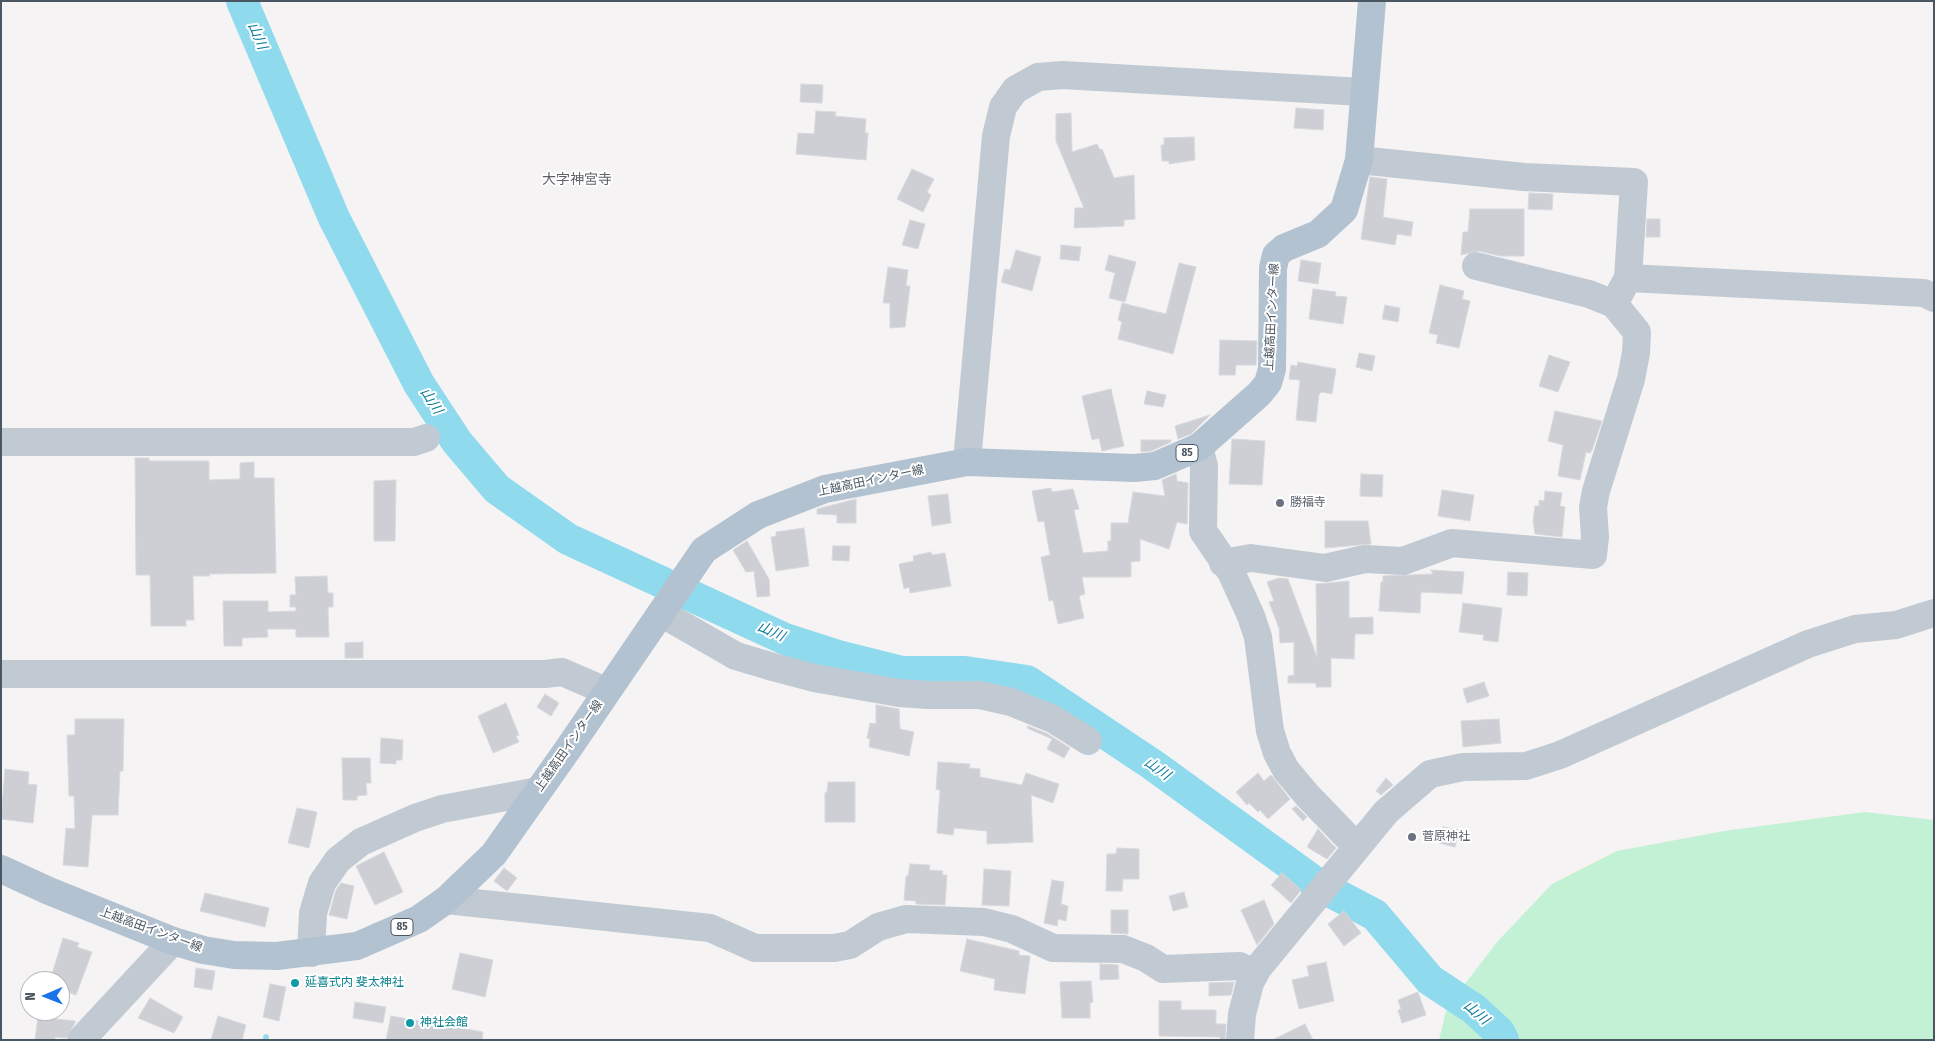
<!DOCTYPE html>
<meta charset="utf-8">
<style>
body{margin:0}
#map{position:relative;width:1935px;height:1041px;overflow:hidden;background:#f5f3f3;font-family:"Fira Sans Condensed",sans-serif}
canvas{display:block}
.frame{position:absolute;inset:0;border:2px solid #4a5661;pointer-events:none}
.north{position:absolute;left:20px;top:971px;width:50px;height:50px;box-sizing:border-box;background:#fff;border:1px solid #b7bbc0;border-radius:50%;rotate:269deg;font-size:14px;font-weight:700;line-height:20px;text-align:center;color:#4a5661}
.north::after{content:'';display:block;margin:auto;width:18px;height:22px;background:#1a73e8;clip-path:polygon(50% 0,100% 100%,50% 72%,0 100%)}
</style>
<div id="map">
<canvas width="1935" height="1041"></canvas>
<div class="frame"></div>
<div class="north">N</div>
</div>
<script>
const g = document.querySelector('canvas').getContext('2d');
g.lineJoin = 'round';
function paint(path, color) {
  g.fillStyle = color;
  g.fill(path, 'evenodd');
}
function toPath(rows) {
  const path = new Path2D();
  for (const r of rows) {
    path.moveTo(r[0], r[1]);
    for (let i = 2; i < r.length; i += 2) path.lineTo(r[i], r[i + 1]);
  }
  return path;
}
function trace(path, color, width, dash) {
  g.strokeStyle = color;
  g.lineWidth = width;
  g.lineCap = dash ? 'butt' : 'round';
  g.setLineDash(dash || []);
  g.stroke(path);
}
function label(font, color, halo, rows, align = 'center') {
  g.font = font + ' "Fira Sans Condensed","Noto Sans JP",sans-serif';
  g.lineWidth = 4;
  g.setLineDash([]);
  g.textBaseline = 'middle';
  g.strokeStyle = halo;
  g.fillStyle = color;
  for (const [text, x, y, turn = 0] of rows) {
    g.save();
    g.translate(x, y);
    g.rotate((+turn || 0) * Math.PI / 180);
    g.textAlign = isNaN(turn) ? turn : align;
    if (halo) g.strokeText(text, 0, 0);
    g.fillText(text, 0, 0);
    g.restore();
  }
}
paint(toPath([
 [1865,812,1934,820,1934,1040,1439,1040,1447,1007,1498,941,1552,884,1617,851,1724,831]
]), '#c3f1d5');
trace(toPath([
 [266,1040,266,1037]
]), '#90daee', 5.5);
trace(toPath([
 [242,1,334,218,419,384,457,442,497,489,568,539,785,639,838,656,902,672,965,672,1027,681,1153,765,1320,886,1375,915,1430,980,1474,1009,1499,1032,1503,1040]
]), '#90daee', 32);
const building = toPath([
 [801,84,823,85,822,103,800,102,801,84],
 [1296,108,1324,110,1323,130,1294,128,1296,108],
 [816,111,836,112,835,116,866,119,865,133,868,133,866,160,796,154,798,133,814,134,816,111],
 [1071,113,1072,152,1097,144,1100,150,1102,149,1114,178,1134,175,1135,219,1124,220,1124,226,1074,228,1075,208,1084,208,1056,141,1056,114,1071,113],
 [1194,137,1195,160,1169,164,1169,161,1162,161,1161,145,1164,145,1164,138,1194,137],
 [912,169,934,179,927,192,931,195,923,212,897,199,912,169],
 [1370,177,1387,179,1383,217,1413,222,1411,236,1397,234,1395,245,1361,239,1370,177],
 [1529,193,1553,194,1552,210,1528,209,1529,193],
 [1470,209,1524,209,1524,256,1500,256,1479,251,1461,255,1463,232,1468,232,1470,209],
 [1647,219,1660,219,1660,237,1646,237,1647,219],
 [910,220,925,224,918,249,902,245,910,220],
 [1061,245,1081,247,1079,261,1060,259,1061,245],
 [1016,250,1041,257,1032,291,1001,282,1005,269,1010,270,1016,250],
 [1109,255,1136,262,1125,302,1109,298,1115,273,1105,270,1109,255],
 [1301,260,1321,263,1318,284,1298,281,1301,260],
 [1179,263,1196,267,1173,354,1118,339,1122,322,1118,320,1122,303,1166,314,1179,263],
 [888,267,908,270,906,286,910,286,905,327,890,328,890,303,883,303,888,267],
 [1440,285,1464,291,1462,299,1470,301,1459,348,1436,343,1438,335,1429,333,1440,285],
 [1313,289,1336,292,1335,296,1347,297,1343,324,1309,319,1313,289],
 [1385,305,1400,308,1398,322,1382,319,1385,305],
 [1220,340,1257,341,1256,365,1236,365,1235,375,1219,375,1220,340],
 [1359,353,1375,356,1372,371,1356,367,1359,353],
 [1549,355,1570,362,1558,392,1539,386,1549,355],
 [1298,362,1336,369,1332,394,1322,392,1319,394,1316,422,1296,420,1300,380,1289,379,1291,365,1297,366,1298,362],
 [1111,389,1124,446,1102,451,1099,438,1092,440,1082,396,1111,389],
 [1147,391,1166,395,1163,407,1144,404,1147,391],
 [1555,411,1602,421,1592,450,1590,453,1586,452,1580,480,1558,476,1563,445,1548,441,1555,411],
 [1210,415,1191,434,1178,439,1175,426,1210,415],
 [1232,439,1265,441,1262,485,1229,484,1232,439],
 [1141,440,1171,440,1171,442,1151,451,1141,452,1141,440],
 [135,458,149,458,149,461,209,461,209,480,240,479,240,463,254,462,254,478,274,478,276,573,209,574,210,576,193,576,194,620,186,620,186,626,151,626,150,575,136,575,135,458],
 [1176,474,1177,481,1188,483,1187,524,1177,522,1169,549,1140,539,1140,561,1131,562,1131,577,1082,577,1085,594,1079,596,1084,618,1058,624,1053,600,1049,601,1041,557,1050,555,1044,521,1038,522,1032,491,1051,488,1052,492,1073,489,1079,509,1074,510,1083,553,1108,551,1108,541,1111,541,1111,523,1128,523,1133,492,1165,496,1162,480,1176,474],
 [1361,474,1383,475,1382,497,1360,496,1361,474],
 [396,480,395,541,374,541,374,481,396,480],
 [1442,490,1474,495,1470,521,1438,516,1442,490],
 [1545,491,1562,493,1560,506,1565,507,1562,537,1535,534,1533,521,1535,506,1539,506,1539,500,1544,501,1545,491],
 [948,494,951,523,932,526,928,496,948,494],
 [856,499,856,523,837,523,837,515,817,514,817,509,856,499],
 [1325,521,1368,521,1371,544,1325,548,1325,521],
 [804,528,809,566,776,571,771,537,776,536,776,532,804,528],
 [747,541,769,579,770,596,757,597,754,571,746,572,733,550,747,541],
 [833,546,850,546,849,561,832,560,833,546],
 [931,552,932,555,945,553,951,586,910,593,909,587,904,589,899,564,914,561,913,556,931,552],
 [1431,570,1464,572,1462,594,1421,592,1420,613,1379,611,1381,582,1383,582,1383,576,1433,574,1431,570],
 [1508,572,1528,573,1527,596,1507,595,1508,572],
 [327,576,328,593,333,593,333,607,328,607,329,637,296,637,296,629,267,629,268,637,242,638,242,646,224,646,223,601,268,601,268,612,296,611,296,607,290,607,290,595,296,595,295,577,327,576],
 [1279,578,1288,579,1317,657,1316,584,1349,581,1349,618,1373,617,1373,634,1355,634,1354,659,1331,658,1331,687,1316,687,1316,683,1288,683,1288,676,1294,675,1294,642,1280,643,1279,628,1269,602,1274,601,1267,582,1279,578],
 [1463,603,1502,608,1498,642,1483,640,1484,635,1459,632,1463,603],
 [363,642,363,658,345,658,345,643,363,642],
 [1484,682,1489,696,1467,703,1463,689,1484,682],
 [545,694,559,703,551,716,537,707,545,694],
 [506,703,519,735,516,736,519,742,493,753,478,716,506,703],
 [876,705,899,709,900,729,914,732,909,756,869,747,870,739,867,738,870,723,876,724,876,705],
 [75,719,124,719,123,771,120,771,118,815,92,815,88,867,63,865,66,828,75,829,74,796,69,796,67,735,75,735,75,719],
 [1499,719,1501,743,1463,747,1461,721,1499,719],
 [1028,726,1046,733,1070,748,1064,758,1047,749,1052,739,1027,728,1028,726],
 [381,738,403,740,402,760,396,760,396,764,380,763,381,738],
 [342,758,370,758,371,783,366,783,367,795,357,796,357,800,343,800,342,758],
 [938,762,970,764,969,768,980,769,980,777,1022,785,1026,773,1059,784,1053,803,1031,795,1033,842,987,844,987,831,954,828,953,835,937,833,940,790,936,789,938,762],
 [5,769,29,772,28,784,37,785,33,823,1,819,5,769],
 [1258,773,1264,781,1271,775,1290,799,1268,819,1260,810,1258,812,1249,803,1247,805,1236,792,1258,773],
 [1386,778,1393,785,1381,795,1376,791,1386,778],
 [828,782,855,782,855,822,825,822,825,793,827,792,828,782],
 [1296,806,1307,817,1303,821,1292,809,1296,806],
 [297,808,317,812,309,848,288,843,297,808],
 [1443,827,1459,830,1455,847,1439,843,1443,827],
 [1318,829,1336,848,1327,859,1307,847,1318,829],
 [1117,848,1139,849,1139,879,1123,879,1122,891,1106,891,1107,854,1116,854,1117,848],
 [384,852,403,892,375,905,356,866,384,852],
 [910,864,930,865,929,870,943,871,942,875,947,875,945,905,916,904,916,901,904,900,906,876,908,876,910,864],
 [504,868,517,878,507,891,494,881,504,868],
 [984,869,1011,871,1009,906,982,905,984,869],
 [1282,873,1301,890,1291,903,1271,885,1282,873],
 [1052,880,1064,882,1061,904,1068,906,1066,921,1058,919,1057,926,1044,923,1052,880],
 [341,883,354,886,347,919,329,915,336,890,341,883],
 [1184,892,1188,907,1173,911,1169,896,1184,892],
 [205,893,269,908,265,927,200,911,205,893],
 [1264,900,1274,924,1257,945,1241,910,1264,900],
 [1111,910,1128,910,1128,934,1111,933,1111,910],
 [1344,911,1361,933,1344,946,1328,924,1344,911],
 [63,938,79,943,77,947,92,952,76,995,60,989,60,981,50,981,63,938],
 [967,939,1019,951,1019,955,1030,956,1025,994,994,990,995,979,960,971,967,939],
 [460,953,493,960,485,997,452,989,460,953],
 [1326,962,1334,1001,1299,1009,1292,980,1309,976,1307,966,1326,962],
 [1100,964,1118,965,1119,979,1100,980,1100,964],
 [196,968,215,971,212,990,194,987,196,968],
 [1091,981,1093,1002,1090,1003,1090,1018,1062,1018,1060,982,1091,981],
 [1234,982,1231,995,1209,996,1209,983,1234,982],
 [270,984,286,987,279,1021,263,1017,270,984],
 [1418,992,1426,1015,1402,1023,1398,1010,1401,1009,1398,1000,1418,992],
 [150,998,183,1017,174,1033,138,1018,150,998],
 [1159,1001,1181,1001,1181,1010,1216,1010,1216,1024,1226,1024,1225,1040,1220,1040,1220,1037,1159,1036,1159,1001],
 [355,1002,386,1007,383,1023,353,1018,355,1002],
 [218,1016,246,1025,242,1040,211,1040,218,1016],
 [391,1016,483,1032,482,1040,386,1040,391,1016],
 [38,1017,75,1021,75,1023,66,1038,55,1037,55,1040,39,1040,35,1039,38,1017],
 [1305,1024,1313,1040,1272,1040,1305,1024]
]);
paint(building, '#cdcfd5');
trace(building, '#d7d9de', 1);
trace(toPath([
 [1359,160,1524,177,1634,182,1628,278,1614,304],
 [1628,278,1924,293,1934,298],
 [1,442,414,442,426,438],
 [1199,447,1204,466,1203,531,1231,572,1251,616,1258,637,1270,731,1277,753,1286,770,1307,795,1356,846],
 [967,462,996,136,1003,107,1015,90,1038,77,1062,75,1363,92],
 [1223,563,1251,558,1325,568,1365,559,1403,561,1452,543,1593,555,1595,537,1593,507,1596,491,1631,379,1636,353,1637,332,1614,304,1589,294,1476,266],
 [661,613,736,656,773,667,814,678,899,693,928,695,980,695,1011,702,1053,719,1088,741],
 [1,674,545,674,562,672,606,691],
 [446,900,710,928,755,948,834,948,850,945,878,927,906,919,984,922,1012,929,1053,948,1123,949,1146,958,1163,969,1240,966,1255,974],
 [311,953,313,913,322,883,338,860,361,842,415,818,442,809,538,791],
 [81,1040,173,941],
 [1240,1040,1242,1014,1250,983,1258,968,1386,812,1430,774,1463,767,1526,766,1560,755,1808,644,1855,629,1896,625,1934,613]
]), '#c1cad2', 28);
trace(toPath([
 [1,869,49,891,173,941,203,950,234,955,277,956,357,946,419,919,446,900,494,854,568,749,704,550,758,515,825,489,967,462,1134,468,1155,466,1199,447,1259,394,1268,383,1272,369,1273,268,1276,255,1284,248,1318,234,1344,210,1359,160,1372,1]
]), '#b3c2d1', 28);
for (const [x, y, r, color] of [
 [1280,503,5,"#6b7280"],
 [1412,837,5,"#6b7280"],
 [295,983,5,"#0f9aa8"],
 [410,1023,5,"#0f9aa8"]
]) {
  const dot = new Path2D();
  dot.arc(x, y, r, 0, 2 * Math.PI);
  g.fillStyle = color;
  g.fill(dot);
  trace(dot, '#fff', 2);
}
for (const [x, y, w] of [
 [1187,453,22],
 [402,927,22]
]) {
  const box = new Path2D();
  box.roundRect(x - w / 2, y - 8.5, w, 17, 4);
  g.fillStyle = '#fff';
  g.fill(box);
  trace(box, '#4a5661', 1);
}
label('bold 11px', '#4a5661', null, [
 ["85",1187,453],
 ["85",402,927]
]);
label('12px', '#4a5661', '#fff', [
 ["上越高田インター線",1272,317,-87],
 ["上越高田インター線",871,481,-12],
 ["上越高田インター線",569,746,-55],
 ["上越高田インター線",151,930,20]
]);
label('12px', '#5b616d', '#fff', [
 ["勝福寺",1290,503],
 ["菅原神社",1422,837]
], 'left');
label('12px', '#0d838f', '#fff', [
 ["延喜式内 斐太神社",305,983],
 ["神社会館",420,1023]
], 'left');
label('italic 14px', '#0c7c9b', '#fff', [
 ["山川",257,36,67],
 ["山川",431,401,57],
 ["山川",771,632,24],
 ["山川",1157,769,35],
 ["山川",1476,1013,41]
]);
label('14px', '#5f6368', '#fff', [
 ["大字神宮寺",577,180]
]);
</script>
